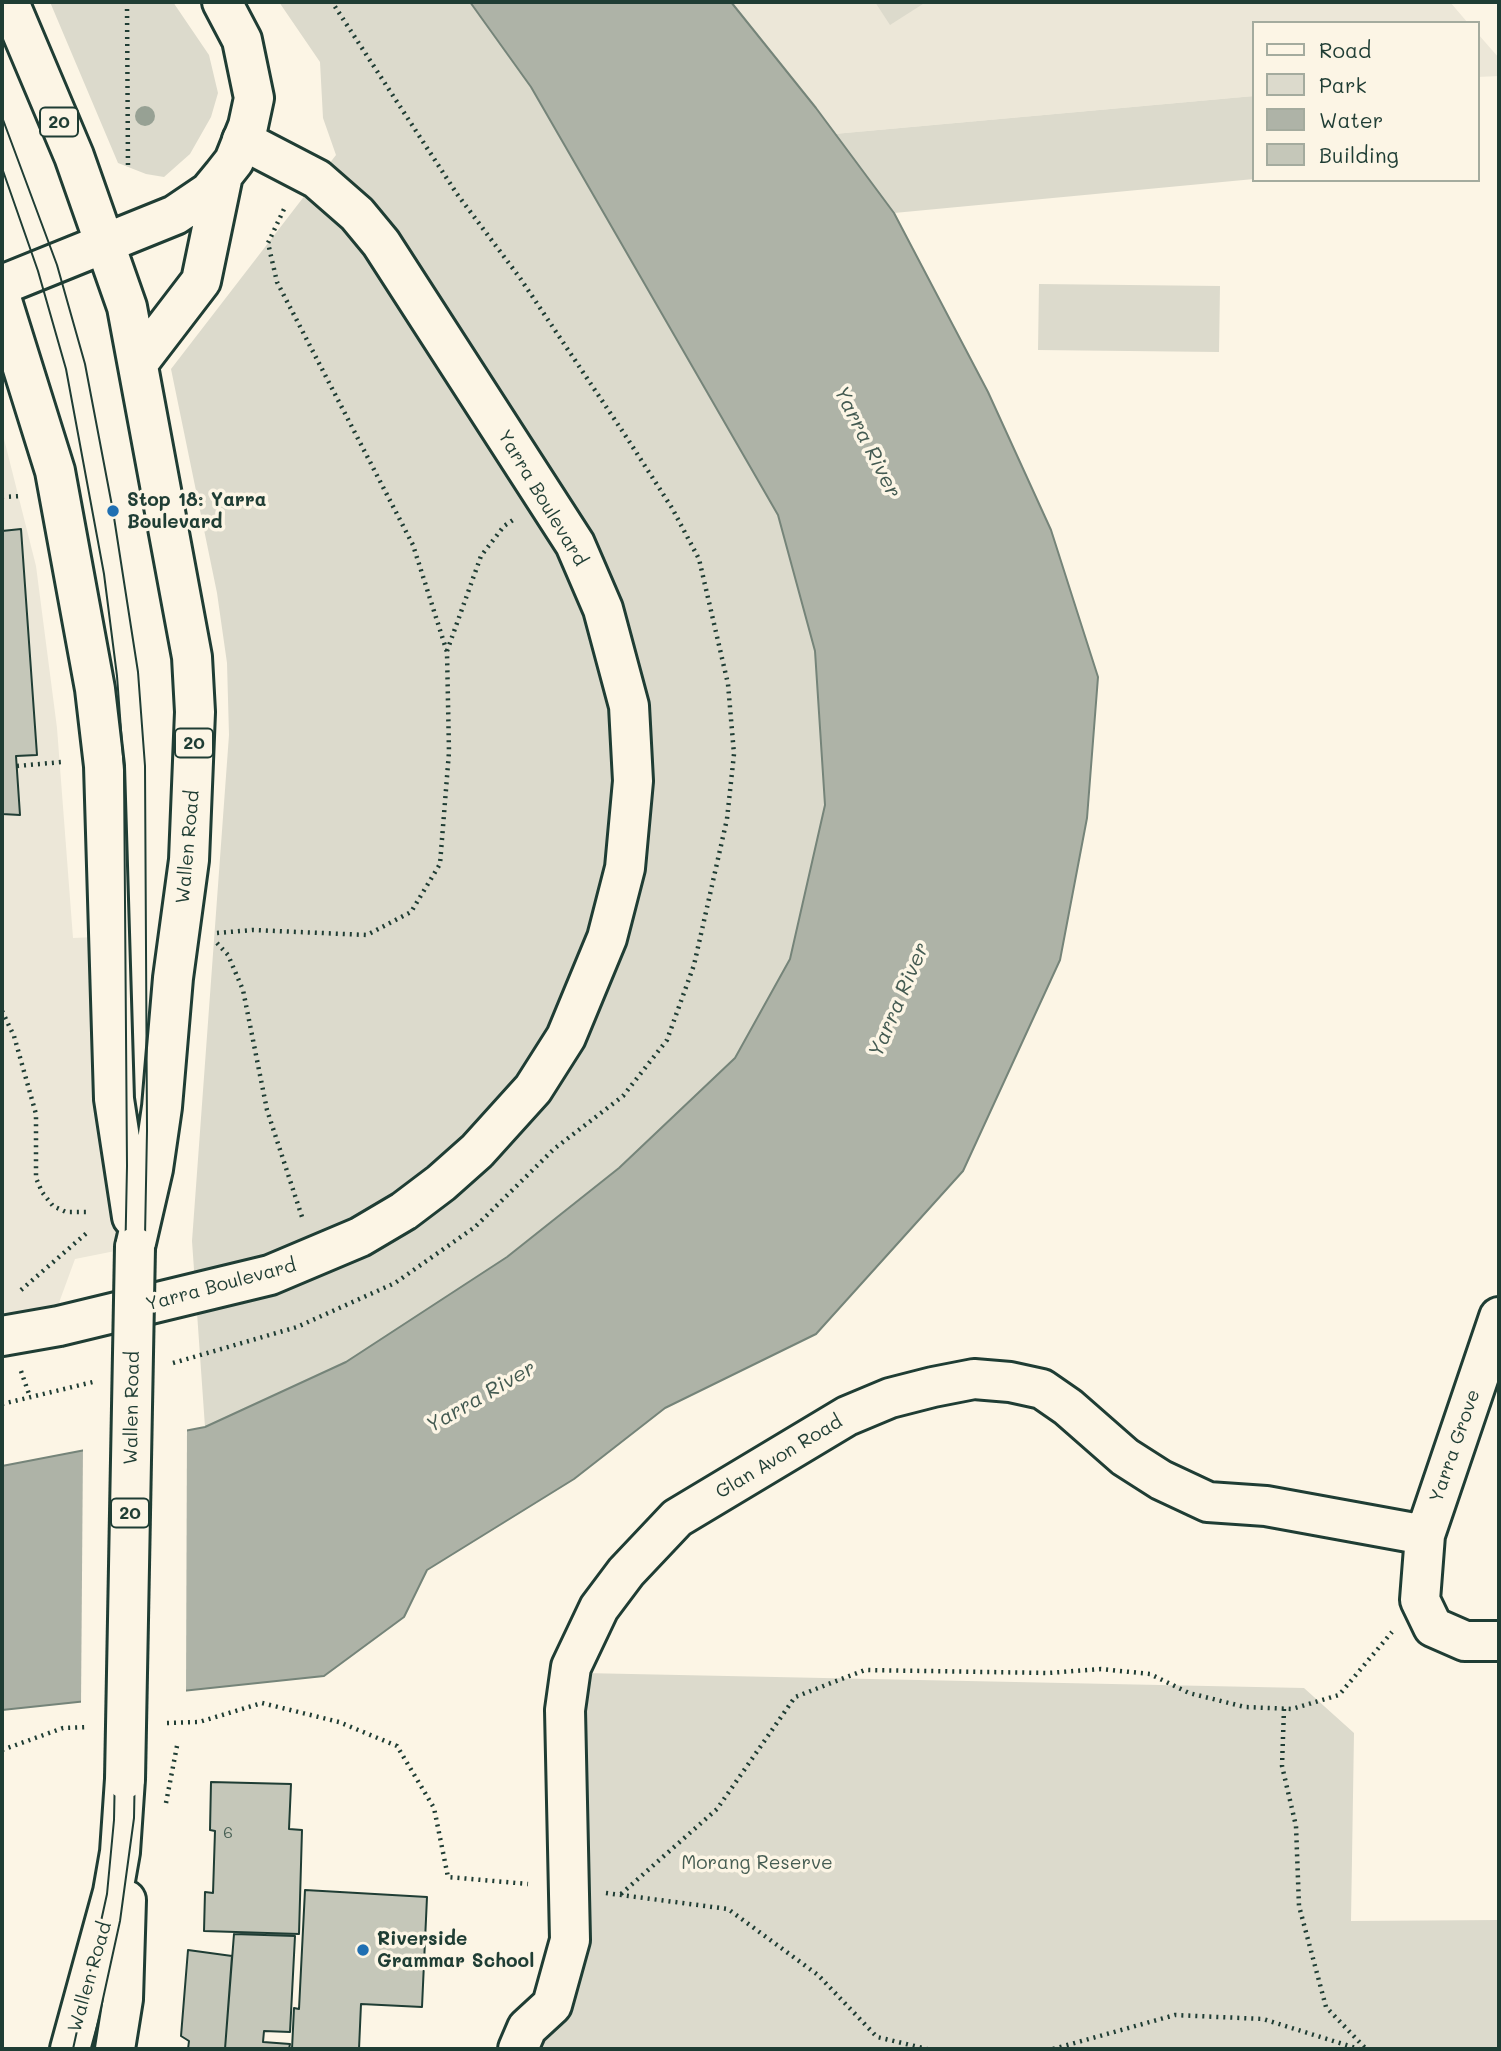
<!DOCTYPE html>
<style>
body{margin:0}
#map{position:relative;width:1501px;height:2051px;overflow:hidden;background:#fcf5e5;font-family:Mali,sans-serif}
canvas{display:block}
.frame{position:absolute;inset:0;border:4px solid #1f3d34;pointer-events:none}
.legend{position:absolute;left:1252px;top:21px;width:228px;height:161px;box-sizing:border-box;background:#fcf5e5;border:2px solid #a4ab9e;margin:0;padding:9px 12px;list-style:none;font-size:21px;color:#1f3d34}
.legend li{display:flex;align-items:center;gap:14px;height:35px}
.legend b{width:35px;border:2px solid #a4ab9e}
</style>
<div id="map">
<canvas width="1501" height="2051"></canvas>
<div class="frame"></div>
<ul class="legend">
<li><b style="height:9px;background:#fcf5e5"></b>Road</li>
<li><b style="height:19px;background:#dcdacc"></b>Park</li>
<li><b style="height:19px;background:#aeb3a7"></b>Water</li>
<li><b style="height:19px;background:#c5c7b9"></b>Building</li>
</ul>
</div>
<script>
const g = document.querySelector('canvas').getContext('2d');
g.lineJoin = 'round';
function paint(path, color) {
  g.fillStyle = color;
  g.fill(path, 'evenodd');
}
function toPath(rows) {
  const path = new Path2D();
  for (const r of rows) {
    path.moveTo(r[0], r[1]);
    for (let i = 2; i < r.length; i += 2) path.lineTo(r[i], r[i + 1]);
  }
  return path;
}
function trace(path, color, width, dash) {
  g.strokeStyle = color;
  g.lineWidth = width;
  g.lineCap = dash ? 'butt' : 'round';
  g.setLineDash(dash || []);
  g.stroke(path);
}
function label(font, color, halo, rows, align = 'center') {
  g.font = font + ' Mali,sans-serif';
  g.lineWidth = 7;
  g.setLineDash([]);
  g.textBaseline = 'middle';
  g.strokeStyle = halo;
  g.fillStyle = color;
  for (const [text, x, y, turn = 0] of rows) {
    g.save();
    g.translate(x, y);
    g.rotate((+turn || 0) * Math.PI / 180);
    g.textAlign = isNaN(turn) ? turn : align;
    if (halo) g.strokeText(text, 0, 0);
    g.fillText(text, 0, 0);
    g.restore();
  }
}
paint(toPath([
 [731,2,1450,2,1468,23,1254,23,1254,96,834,134],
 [1478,34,1499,58,1499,76,1478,77],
 [2,431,36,566,57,728,73,938,119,936,135,1247,75,1259,60,1300,53,1334,2,1344]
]), '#ece7d8');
paint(toPath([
 [50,2,173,2,209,55,218,93,211,117,190,154,164,177,146,174,118,163],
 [279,2,470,2,531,87,778,515,815,651,825,805,790,959,735,1058,619,1168,507,1257,346,1362,205,1427,192,1241,229,735,227,663,217,593,171,369,336,155,323,118,320,62],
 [875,2,926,2,890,25],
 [1254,96,1254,179,894,213,834,134],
 [1039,284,1220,286,1219,352,1038,350],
 [583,1673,1304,1688,1354,1733,1351,1921,1499,1920,1499,2049,518,2049,552,2005]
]), '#dcdacc');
const water = toPath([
 [470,2,731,2,816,108,894,213,988,392,1051,530,1098,677,1087,818,1060,960,963,1171,816,1334,665,1408,574,1479,427,1570,404,1617,324,1676,2,1710,2,1466,205,1427,346,1362,507,1257,619,1168,735,1058,790,959,825,805,815,651,778,515,531,87,470,2]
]);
paint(water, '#aeb3a7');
trace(water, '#758479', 2);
paint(toPath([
 [187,1427,186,1694,81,1705,83,1447]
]), '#fcf5e5');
const building = toPath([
 [21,529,37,755,16,756,20,815,2,814,2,531,21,529],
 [211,1782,291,1784,289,1829,302,1830,299,1934,204,1931,205,1892,213,1893,215,1831,210,1830,211,1782],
 [305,1890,427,1897,422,2007,361,2004,359,2049,292,2049,294,2008,299,2009,305,1890],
 [234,1934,295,1936,290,2032,264,2031,263,2042,290,2044,289,2049,225,2049,234,1934],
 [188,1950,232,1956,225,2049,188,2049,189,2041,181,2036,188,1950]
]);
paint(building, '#c5c7b9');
trace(building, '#1f3d34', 2);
const minor = toPath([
 [1499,1317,1425,1535,1420,1600,1433,1627,1465,1641,1499,1641],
 [2,1336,59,1326,270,1275,360,1237,404,1211,441,1183,477,1151,533,1089,566,1037,607,938,625,868,633,781,629,706,603,609,575,544,381,243,357,214,317,179,242,140],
 [518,2049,527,2028,552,2005,570,1940,565,1710,571,1667,599,1608,626,1572,677,1518,847,1416,890,1398,933,1387,974,1379,1010,1382,1042,1389,1068,1407,1125,1457,1161,1480,1208,1502,1266,1506,1425,1535]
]);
const major = toPath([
 [9,2,74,156,127,307,192,657,195,712,189,860,173,978,162,1107,153,1169,135,1247],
 [2,285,175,215,209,192,223,175,234,161,248,126,254,98,242,40,222,2],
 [2,301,55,471,95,689,104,766,114,1099,132,1217],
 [139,362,201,281,223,175],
 [70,2049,113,1892,120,1852,125,1779],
 [115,2049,123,1999,126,1900]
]);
trace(minor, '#1f3d34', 44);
trace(major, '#1f3d34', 44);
trace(toPath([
 [127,2,128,170],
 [2,497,21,496],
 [447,651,481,556,504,526,513,520],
 [17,766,62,762],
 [217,933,253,930,367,935,411,912,440,864,449,752,447,652,413,545,277,282,268,243,285,207],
 [217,943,228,955,243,990,267,1110,303,1220],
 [2,1011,14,1036,36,1114,36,1178,42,1192,53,1206,66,1212,87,1212],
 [21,1290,89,1231],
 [173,1363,297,1327,395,1283,475,1227,554,1149,623,1096,667,1040,694,965,727,819,734,754,728,684,699,559,672,508,627,438,520,278,457,194,332,2],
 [21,1371,30,1397],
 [2,1404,93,1382],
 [1284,1709,1282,1766,1296,1826,1299,1906,1326,2007,1366,2049],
 [167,1723,199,1722,262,1703,339,1722,397,1746,434,1808,448,1877,528,1884],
 [2,1750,63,1728,88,1727],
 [166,1803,177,1746],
 [606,1893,728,1909,818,1975,877,2037,927,2049],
 [621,1894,717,1809,795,1697,865,1670,1048,1673,1101,1669,1150,1674,1189,1693,1245,1707,1292,1709,1339,1695,1392,1632],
 [1053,2049,1175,2015,1263,2019,1359,2049]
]), '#1f3d34', 4.5, [2, 5]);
trace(minor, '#fcf5e5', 38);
trace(major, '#fcf5e5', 38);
trace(toPath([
 [2,117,57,265,85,364,113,511,138,672,145,766,147,1131,134,1818,120,1921,92,2049],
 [2,168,38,271,66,369,104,574,117,676,124,770,127,1166,114,1820,107,1894,73,2049]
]), '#1f3d34', 2);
const majorBridge = toPath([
 [125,1779,135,1247]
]);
trace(majorBridge, '#1f3d34', 44, []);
trace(majorBridge, '#fcf5e5', 38);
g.fillStyle = '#97a194';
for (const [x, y] of [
 [145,116]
]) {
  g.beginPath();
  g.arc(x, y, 10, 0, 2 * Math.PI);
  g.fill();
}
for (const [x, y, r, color] of [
 [113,511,7,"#1f6fb2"],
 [363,1950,7,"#1f6fb2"]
]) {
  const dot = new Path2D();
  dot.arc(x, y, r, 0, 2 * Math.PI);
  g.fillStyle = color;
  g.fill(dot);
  trace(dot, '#fcf5e5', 2.5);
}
label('16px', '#486055', null, [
 ["6",228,1833]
]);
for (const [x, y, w] of [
 [59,122,38],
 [194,743,38],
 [130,1513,38]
]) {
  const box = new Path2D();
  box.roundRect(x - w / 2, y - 14.5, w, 29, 5);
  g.fillStyle = '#fcf5e5';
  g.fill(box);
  trace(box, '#1f3d34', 2);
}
label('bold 18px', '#1f3d34', null, [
 ["20",59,122],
 ["20",194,743],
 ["20",130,1513]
]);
label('19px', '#1f3d34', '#fcf5e5', [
 ["Yarra Boulevard",542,498,59],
 ["Wallen Road",188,847,-85],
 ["Yarra Boulevard",221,1285,-15],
 ["Wallen Road",132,1408,-89],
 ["Yarra Grove",1455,1446,-71],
 ["Glan Avon Road",779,1457,-31],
 ["Wallen Road",90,1977,-74]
]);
label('bold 19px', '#1f3d34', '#fcf5e5', [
 ["Stop 18: Yarra",127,500],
 ["Boulevard",127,522],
 ["Riverside",377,1939],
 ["Grammar School",377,1961]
], 'left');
label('19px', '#455c52', '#fcf5e5', [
 ["Morang Reserve",757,1863]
]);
label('italic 21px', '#435a51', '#fcf5e5', [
 ["Yarra River",867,442,63],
 ["Yarra River",899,1000,-67],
 ["Yarra River",481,1397,-30]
]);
</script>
